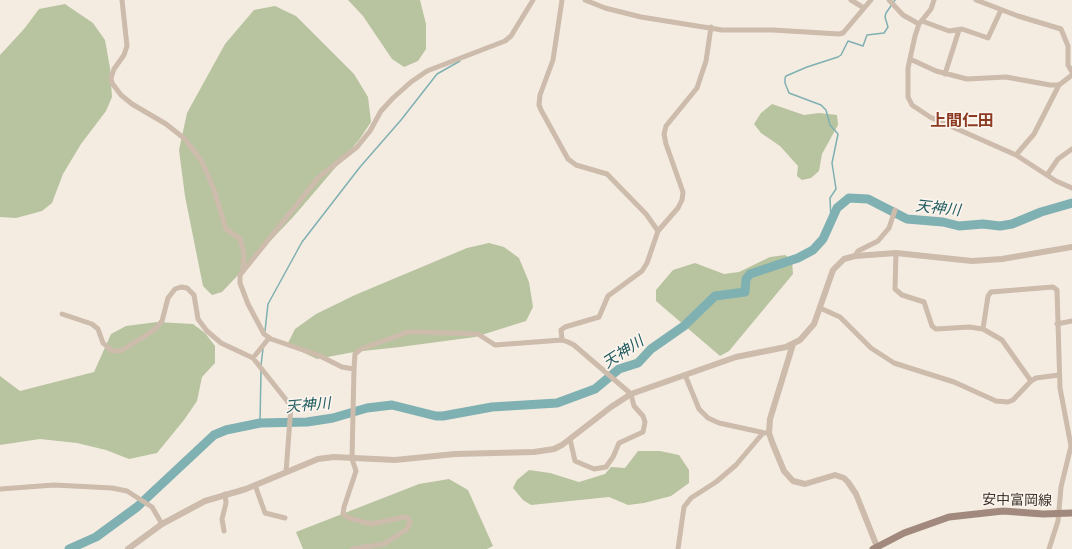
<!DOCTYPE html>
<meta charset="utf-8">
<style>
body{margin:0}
canvas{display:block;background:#f4ebe1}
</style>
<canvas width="1072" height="549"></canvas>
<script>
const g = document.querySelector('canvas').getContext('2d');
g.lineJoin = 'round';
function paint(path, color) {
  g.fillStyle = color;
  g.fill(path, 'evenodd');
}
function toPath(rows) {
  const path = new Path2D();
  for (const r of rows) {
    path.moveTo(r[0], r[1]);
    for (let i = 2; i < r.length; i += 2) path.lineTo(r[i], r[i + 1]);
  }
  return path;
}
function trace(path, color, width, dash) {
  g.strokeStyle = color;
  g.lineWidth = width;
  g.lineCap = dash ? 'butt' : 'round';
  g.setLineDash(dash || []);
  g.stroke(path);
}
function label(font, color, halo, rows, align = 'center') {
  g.font = font + ' Ubuntu,"Noto Sans JP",sans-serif';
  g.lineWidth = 3.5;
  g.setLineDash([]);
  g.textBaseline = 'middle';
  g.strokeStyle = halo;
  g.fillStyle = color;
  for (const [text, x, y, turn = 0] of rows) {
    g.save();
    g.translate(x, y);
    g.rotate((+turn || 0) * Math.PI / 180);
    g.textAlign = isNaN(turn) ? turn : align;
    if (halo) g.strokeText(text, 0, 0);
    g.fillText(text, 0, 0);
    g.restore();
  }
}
paint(toPath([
 [348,0,420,0,426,24,426,49,418,61,404,67,392,59,363,16],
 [65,4,93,23,105,40,110,68,112,97,106,111,81,144,63,174,52,203,42,211,16,218,0,217,0,55,24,29,39,9],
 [275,6,296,16,354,74,368,97,371,122,359,140,294,216,222,292,212,295,203,286,185,196,179,150,187,113,225,44,254,10],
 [772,104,804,115,819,113,837,115,838,125,822,154,819,171,811,178,802,180,797,176,798,166,780,146,761,133,754,124,761,113],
 [489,243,504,247,519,258,529,282,533,307,526,321,475,337,400,347,354,352,317,359,300,351,288,343,295,329,316,314,355,295,467,248],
 [785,255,792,260,793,274,729,351,720,356,656,301,656,290,673,270,695,263,724,274,739,272,770,257],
 [157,322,193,324,205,333,215,346,215,363,202,377,197,401,184,420,157,453,129,459,106,450,77,443,40,439,0,445,0,376,20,391,94,372,111,334,126,326],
 [638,451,660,451,679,455,689,470,689,483,671,496,644,503,628,505,609,497,531,505,523,500,513,488,517,480,529,470,550,473,579,482,605,474,611,467,625,468],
 [449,479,468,490,493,546,487,549,303,549,296,532,419,484]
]), '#b8c4a0');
trace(toPath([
 [831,221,830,198,836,189,832,163,838,134,830,125,826,110,821,105,789,93,785,83,785,78,786,76,807,67,838,57,841,55,848,41,863,46,867,35,884,33,888,27,885,17,886,13,895,0],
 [265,331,268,304,302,242,360,167,401,120,437,74,460,61],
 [261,365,263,349],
 [260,423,261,371]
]), '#7fb0b2', 1.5);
trace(toPath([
 [69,549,96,537,137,507,214,435,226,430,260,423,307,422,333,418,367,408,392,405,436,416,443,416,492,407,557,403,595,389,619,369,638,363,651,349,684,326,715,296,745,292,746,279,750,274,798,258,813,250,823,239,837,208,849,198,868,199,907,219,943,222,959,226,983,224,1000,226,1012,224,1041,212,1072,203]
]), '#7fb0b2', 9);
trace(toPath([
 [122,0,127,46,124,55,114,69,111,78,112,83,121,95,132,104,166,124,185,139,202,162,213,187,226,229,240,239,244,253,243,268],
 [562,0,553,60,540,95,539,105,541,110,568,159,576,165,607,174,646,214,658,231],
 [585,0,605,8,641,17,722,30,773,30,839,34,843,33,871,0],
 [851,0,864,8],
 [889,0,903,15,919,24],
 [934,0,931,9,919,24,915,36,908,68,908,97,912,105,930,117,1016,155,1056,181,1072,188],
 [976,0,1018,16,1061,29,1068,46,1068,65,1072,72],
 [922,21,949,31,962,29,988,38,1001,10],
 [910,59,936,71,967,79,1006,77,1050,85,1059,85],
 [945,74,959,30],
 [1016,155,1034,134,1059,85,1072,75],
 [1047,175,1058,159,1072,149],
 [896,253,895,289,902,295,924,302,932,326,936,329,969,327,983,329,1002,340,1031,381],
 [855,256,858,251,878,241,889,228,895,210],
 [820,308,840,317,871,348,894,363,954,382,996,401,1008,402,1013,400,1031,381,1036,378,1059,375],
 [62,314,92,324,98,329,103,343,112,351,121,351,154,330,162,321,168,298,175,289,181,287,187,288,194,295,198,319,207,331,221,343,253,358,291,406,286,472],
 [1057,324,1072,321],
 [983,329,988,296,991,292,1053,287,1057,290,1060,388,1071,446,1061,487,1058,521,1049,549],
 [562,340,561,330,565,327,599,317,608,296,642,271,647,263,658,231,678,208,682,200,683,192,666,144,664,134,666,126,697,88,706,61,711,27],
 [253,358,269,338],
 [354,369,342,367,318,355,271,339,264,334,248,304,240,283,240,275,319,177,357,147,370,131,381,111,393,98,411,82,427,71,505,41,511,36,533,0],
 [685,375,699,409,708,418,719,423,765,433],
 [255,485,265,513,285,518],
 [0,489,54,485,112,488,127,491,152,507,162,524],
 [224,531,222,519,226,503,225,494],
 [352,549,384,544,407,529,410,522,408,518,404,517,371,524,349,518,343,514,344,507,356,471,352,459,354,369,355,354,361,349,408,332,417,332,478,334,495,345,562,340,568,342,574,345,631,394,634,406,643,416,645,422,643,432,619,443,613,457,606,467,594,469,575,461,570,439],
 [678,549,684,507,691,498,716,482,736,465,763,433]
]), '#cdbbac', 5);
trace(toPath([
 [793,344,770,419,769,433,772,442,784,471,793,481,805,484,835,475,844,478,848,482,856,494,878,549],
 [128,549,162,524,205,501,246,489,318,459,334,457,395,460,455,454,534,452,554,449,562,445,611,407,631,394,736,357,786,347,800,340,814,324,833,270,844,259,855,256,896,253,972,261,1002,259,1072,247]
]), '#cdbbac', 6);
trace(toPath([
 [873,549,904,533,949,517,1003,511,1043,514,1072,513]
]), '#a18a7d', 7);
label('14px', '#3b302b', '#fbf5ee', [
 ["安中富岡線",1017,500,1]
]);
label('italic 15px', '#1f5a5e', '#fbf5ee', [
 ["天神川",938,208,6],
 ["天神川",623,352,-33],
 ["天神川",308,405,-5]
]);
label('bold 16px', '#8c3b22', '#fbf5ee', [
 ["上間仁田",962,121]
]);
</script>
